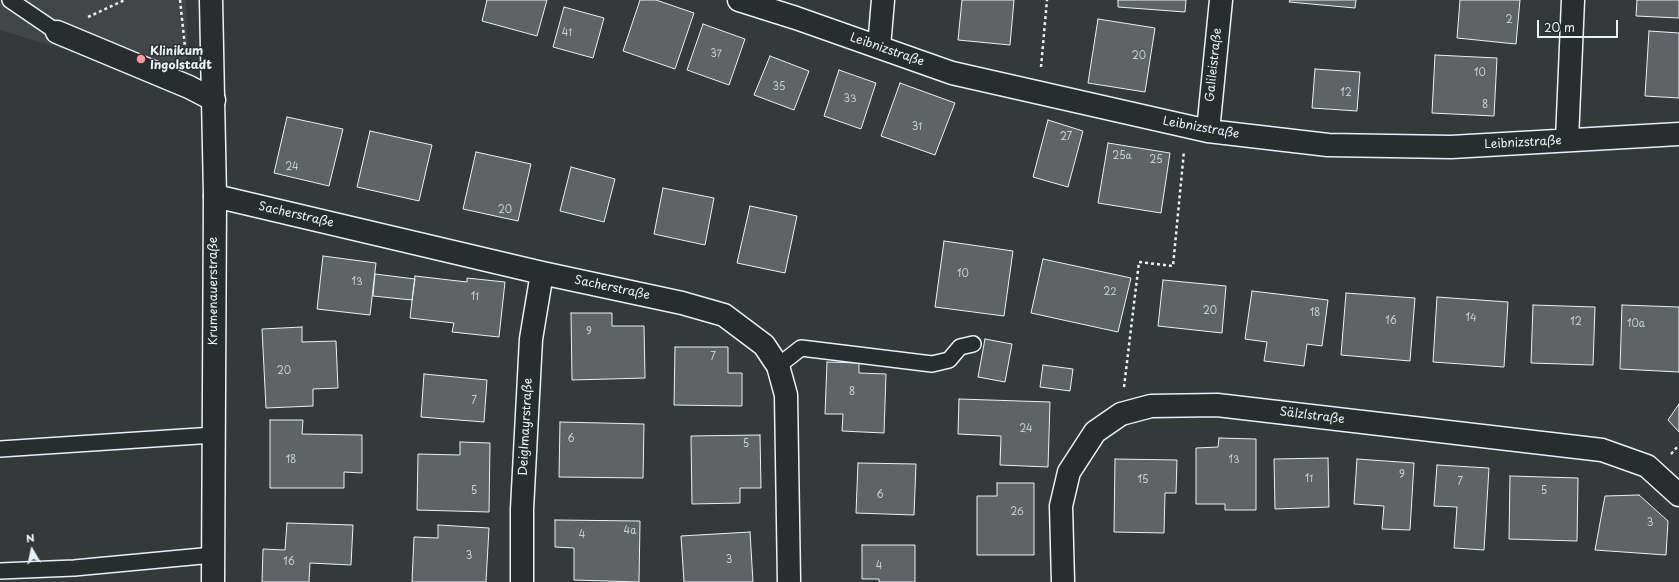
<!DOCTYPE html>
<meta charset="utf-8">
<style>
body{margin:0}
#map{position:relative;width:1679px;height:582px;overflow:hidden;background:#35393a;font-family:"Playpen Sans",sans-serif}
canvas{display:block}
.north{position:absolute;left:12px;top:530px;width:40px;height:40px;-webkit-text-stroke:3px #2a2d2e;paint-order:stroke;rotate:351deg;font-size:11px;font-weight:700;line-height:16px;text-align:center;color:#e8f1f8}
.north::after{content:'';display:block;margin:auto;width:14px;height:18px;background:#e8f1f8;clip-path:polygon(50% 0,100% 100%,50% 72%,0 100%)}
.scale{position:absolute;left:1537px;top:20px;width:81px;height:18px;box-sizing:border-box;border:2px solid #e8f1f8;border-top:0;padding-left:5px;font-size:12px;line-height:14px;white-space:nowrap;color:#e8f1f8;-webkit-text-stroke:3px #2a2d2e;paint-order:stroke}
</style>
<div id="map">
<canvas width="1679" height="582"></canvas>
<div class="north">N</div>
<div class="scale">20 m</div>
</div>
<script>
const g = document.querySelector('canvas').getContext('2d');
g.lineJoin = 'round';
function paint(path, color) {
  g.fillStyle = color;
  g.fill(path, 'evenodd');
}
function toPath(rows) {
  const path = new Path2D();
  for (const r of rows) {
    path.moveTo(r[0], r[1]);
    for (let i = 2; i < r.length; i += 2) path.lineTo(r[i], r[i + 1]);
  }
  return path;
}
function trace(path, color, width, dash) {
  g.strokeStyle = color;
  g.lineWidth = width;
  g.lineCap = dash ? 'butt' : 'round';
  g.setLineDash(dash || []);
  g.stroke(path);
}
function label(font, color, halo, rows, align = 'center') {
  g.font = font + ' "Playpen Sans",sans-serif';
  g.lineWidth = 3;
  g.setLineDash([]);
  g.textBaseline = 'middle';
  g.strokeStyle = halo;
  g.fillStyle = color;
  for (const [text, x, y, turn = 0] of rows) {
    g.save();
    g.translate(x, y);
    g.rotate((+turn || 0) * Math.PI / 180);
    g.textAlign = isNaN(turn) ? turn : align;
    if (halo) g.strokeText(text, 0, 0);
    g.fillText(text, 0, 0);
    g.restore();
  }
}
paint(toPath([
 [0,0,186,0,189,87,0,30]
]), '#424647');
const building = toPath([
 [487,0,547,0,537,36,482,21,487,0],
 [640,0,656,0,694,13,675,69,623,51,640,0],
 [962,0,1014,0,1010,45,958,40,962,0],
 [1118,0,1186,0,1185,12,1118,7,1118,0],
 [1290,0,1356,0,1355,8,1289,2,1290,0],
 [1460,0,1520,0,1516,44,1457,38,1460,0],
 [1637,0,1679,0,1679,18,1636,16,1637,0],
 [564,7,604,18,593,58,553,47,564,7],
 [1098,19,1155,28,1145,92,1088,83,1098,19],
 [703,24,745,39,729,85,687,70,703,24],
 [1649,31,1679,33,1679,98,1645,96,1649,31],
 [1435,55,1497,58,1494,116,1432,113,1435,55],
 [770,56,809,71,794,110,754,95,770,56],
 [1315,69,1360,72,1357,111,1312,108,1315,69],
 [839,70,876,83,861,129,824,116,839,70],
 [900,83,955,103,935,155,881,136,900,83],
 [287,117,343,129,329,186,274,173,287,117],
 [1048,120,1083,131,1068,187,1033,177,1048,120],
 [370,131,432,145,419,201,357,187,370,131],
 [1108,143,1170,153,1161,213,1098,203,1108,143],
 [476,152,531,164,518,221,463,209,476,152],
 [571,167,615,179,604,222,560,211,571,167],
 [663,188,714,198,705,245,654,234,663,188],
 [750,206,797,216,785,273,737,263,750,206],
 [944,241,1013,251,1004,316,935,307,944,241],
 [323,256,376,263,370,315,317,309,323,256],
 [1043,259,1131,278,1118,332,1031,313,1043,259],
 [375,274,415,279,412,300,373,296,375,274],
 [415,276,467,282,467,278,505,282,499,337,452,332,454,323,410,318,415,276],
 [1163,280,1226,286,1222,333,1158,326,1163,280],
 [1252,291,1328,300,1322,346,1307,344,1304,366,1264,361,1267,342,1245,339,1252,291],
 [1346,293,1415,298,1410,361,1341,355,1346,293],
 [1437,297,1508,302,1504,367,1433,362,1437,297],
 [1533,305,1595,307,1593,365,1531,363,1533,305],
 [1622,305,1679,307,1679,372,1620,369,1622,305],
 [571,313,612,313,612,326,644,326,645,378,572,380,571,313],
 [302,327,302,342,336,341,338,388,313,389,313,406,266,408,262,329,302,327],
 [985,339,1012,344,1005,382,978,377,985,339],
 [675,347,728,347,728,373,742,373,742,406,674,405,675,347],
 [827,362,859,363,859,373,886,374,884,433,842,431,843,414,825,414,827,362],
 [1043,365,1073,369,1070,391,1040,387,1043,365],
 [424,374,487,380,484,422,421,417,424,374],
 [959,399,1050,402,1048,467,1000,465,1001,436,958,434,959,399],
 [1679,404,1679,432,1668,420,1679,404],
 [270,420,303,420,302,434,362,435,362,473,344,472,344,488,270,488,270,420],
 [560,422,644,424,643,478,559,477,560,422],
 [760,435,761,488,740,488,740,503,692,504,691,436,760,435],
 [1219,438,1256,439,1256,510,1225,510,1225,504,1196,504,1196,448,1218,447,1219,438],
 [460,442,490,443,489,512,417,510,418,454,460,455,460,442],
 [1328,458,1329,507,1275,509,1274,459,1328,458],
 [1115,459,1177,460,1176,493,1165,493,1164,533,1114,532,1115,459],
 [1357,459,1414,463,1410,530,1382,529,1384,506,1354,504,1357,459],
 [858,463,916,464,914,515,856,513,858,463],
 [1437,465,1489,468,1484,550,1454,548,1457,507,1434,506,1437,465],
 [1510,476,1578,478,1577,541,1509,539,1510,476],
 [997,483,1034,483,1034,555,977,555,977,496,997,496,997,483],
 [1639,495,1668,521,1666,555,1595,550,1605,496,1639,495],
 [555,520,640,521,639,582,574,580,574,548,555,547,555,520],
 [287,523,353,525,351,565,310,563,309,582,262,582,263,549,285,550,287,523],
 [438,525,489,528,486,582,412,582,414,537,438,538,438,525],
 [750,532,753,582,684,582,681,536,750,532],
 [862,545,915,545,915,582,879,582,879,579,862,579,862,545]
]);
paint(building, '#5f6365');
trace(building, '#e8f1f8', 1);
const lane = toPath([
 [10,0,57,32],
 [778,366,801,348,932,364,949,360,960,347,973,344],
 [0,449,214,435],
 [0,571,74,568,213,555]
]);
const street = toPath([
 [739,0,796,18,952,73,1208,131,1328,145,1451,147,1679,134],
 [57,32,189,87,214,100],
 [879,47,883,0],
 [1208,131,1221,0],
 [1567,140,1573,0],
 [215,196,542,273,682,303,724,315,764,345,778,366,786,395,789,582],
 [522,582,522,509,531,339,542,273],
 [1063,582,1061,506,1069,472,1095,432,1121,414,1151,406,1217,405,1602,450,1647,466,1679,495]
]);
const secondary = toPath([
 [211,0,215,196,213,582]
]);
trace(lane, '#e8f1f8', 18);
trace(street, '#e8f1f8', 25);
trace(secondary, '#e8f1f8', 25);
trace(toPath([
 [180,0,185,47],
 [88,17,125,0],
 [1041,67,1047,0],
 [1124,387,1139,262,1173,266,1184,151],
 [1671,454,1679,445]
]), '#e8f1f8', 2.5, [3, 3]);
trace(lane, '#2a2d2e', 15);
trace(street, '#2a2d2e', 22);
trace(secondary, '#2a2d2e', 22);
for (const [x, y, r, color] of [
 [141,59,5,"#ff9aa2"]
]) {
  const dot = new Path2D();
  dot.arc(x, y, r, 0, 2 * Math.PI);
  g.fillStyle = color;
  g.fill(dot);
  trace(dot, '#2a2d2e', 1.5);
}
label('10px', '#c6ced3', null, [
 ["2",1509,20],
 ["41",567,33],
 ["37",716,54],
 ["20",1139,56],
 ["10",1480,73],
 ["35",779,87],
 ["12",1346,93],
 ["33",850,99],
 ["8",1485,105],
 ["31",917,127],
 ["27",1066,137],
 ["25a",1122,156],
 ["25",1156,160],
 ["24",292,167],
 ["20",505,210],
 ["10",963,274],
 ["13",357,282],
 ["22",1110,292],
 ["11",475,297],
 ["20",1210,311],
 ["18",1315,313],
 ["14",1471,318],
 ["16",1391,321],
 ["12",1576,322],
 ["10a",1636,324],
 ["9",589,332],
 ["7",713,357],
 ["20",284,371],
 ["8",852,392],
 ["7",474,401],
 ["24",1026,429],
 ["6",571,439],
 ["5",746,444],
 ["18",291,460],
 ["13",1234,460],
 ["9",1402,475],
 ["11",1309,479],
 ["15",1143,480],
 ["7",1460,482],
 ["5",474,491],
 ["5",1544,491],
 ["6",880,495],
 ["26",1017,512],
 ["3",1650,523],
 ["4a",630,531],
 ["4",582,535],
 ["3",469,556],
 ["3",729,560],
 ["16",289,562],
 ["4",879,566]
]);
label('12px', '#e8f1f8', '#2a2d2e', [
 ["Leibnizstraße",887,50,19],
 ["Galileistraße",1214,65,-84],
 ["Leibnizstraße",1201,128,10],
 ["Leibnizstraße",1523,143,-3],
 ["Sacherstraße",296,215,13],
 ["Sacherstraße",612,288,12],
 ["Krumenauerstraße",214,291,-90],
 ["Sälzlstraße",1312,416,7],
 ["Deiglmayrstraße",526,427,-87]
]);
label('bold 12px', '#e8f1f8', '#2a2d2e', [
 ["Klinikum",150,52],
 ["Ingolstadt",150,66]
], 'left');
</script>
